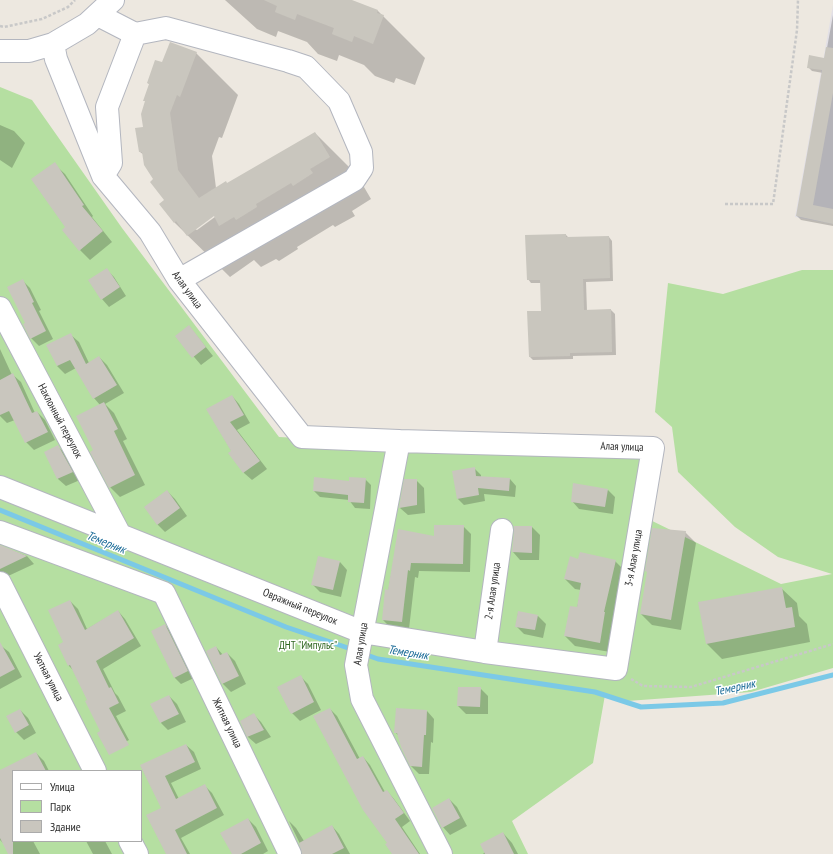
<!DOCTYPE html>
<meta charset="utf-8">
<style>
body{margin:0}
#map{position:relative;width:833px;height:854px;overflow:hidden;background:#ede8e0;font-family:"PT Sans Narrow",sans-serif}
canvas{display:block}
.legend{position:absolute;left:12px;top:770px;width:130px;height:72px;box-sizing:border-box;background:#fff;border:1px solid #ababab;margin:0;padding:5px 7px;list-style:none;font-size:12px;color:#2d2d2d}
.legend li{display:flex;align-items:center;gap:8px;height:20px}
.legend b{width:20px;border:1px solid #ababab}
</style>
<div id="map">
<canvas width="833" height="854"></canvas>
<ul class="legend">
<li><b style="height:5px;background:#fff"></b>Улица</li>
<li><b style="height:11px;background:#b5dfa1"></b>Парк</li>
<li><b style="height:11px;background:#c9c6be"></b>Здание</li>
</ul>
</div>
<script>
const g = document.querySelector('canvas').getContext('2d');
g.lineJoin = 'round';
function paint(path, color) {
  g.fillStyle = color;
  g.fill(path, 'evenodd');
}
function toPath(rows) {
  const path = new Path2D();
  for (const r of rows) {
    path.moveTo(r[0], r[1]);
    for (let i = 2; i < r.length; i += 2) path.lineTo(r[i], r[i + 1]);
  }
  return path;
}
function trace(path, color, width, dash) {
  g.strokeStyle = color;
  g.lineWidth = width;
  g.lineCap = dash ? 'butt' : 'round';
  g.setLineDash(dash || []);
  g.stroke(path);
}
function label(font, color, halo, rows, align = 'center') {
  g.font = font + ' "PT Sans Narrow",sans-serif';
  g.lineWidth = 3;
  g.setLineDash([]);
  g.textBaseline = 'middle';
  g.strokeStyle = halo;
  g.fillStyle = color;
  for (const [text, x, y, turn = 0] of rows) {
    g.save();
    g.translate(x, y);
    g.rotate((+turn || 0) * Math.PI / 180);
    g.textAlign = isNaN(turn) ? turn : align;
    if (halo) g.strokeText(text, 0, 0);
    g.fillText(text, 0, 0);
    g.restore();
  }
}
paint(toPath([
 [833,5,833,224,795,217]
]), '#e2e0e6');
paint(toPath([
 [0,87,32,100,122,228,279,437,649,456,640,515,781,584,832,574,778,557,735,527,678,472,672,427,655,412,668,283,723,294,802,270,833,270,833,668,751,692,627,701,605,695,593,763,512,821,528,854,0,854],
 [13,771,141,771,141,841,13,841]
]), '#b5dfa1');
paint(toPath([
 [225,0,350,0,378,11,425,58,415,85,396,78,394,83,375,76,364,65,339,55,337,61,318,54,307,42,278,31,276,37,257,29],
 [833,15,833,226,801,220,797,216,823,73,812,71,808,67,825,59],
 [196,53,238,95,222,138,219,137,212,156,216,188,228,184,315,133,357,175,371,199,352,211,355,216,335,227,333,225,297,247,298,249,279,261,276,259,261,267,254,260,230,277,175,223,161,204,166,200,144,155,140,152,146,102,144,100,150,85,148,83,163,63],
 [217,212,219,214,197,230,195,229],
 [0,125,14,131,25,143,12,168,0,160],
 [54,164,65,174,93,216,92,217,112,242,90,260,80,250,66,228],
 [566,235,569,238,609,237,612,241,613,281,586,282,587,311,611,310,615,314,616,355,573,356,573,359,533,360,530,357,542,311,541,283,531,283,528,279],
 [106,269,114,277,126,296,109,307,102,299],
 [23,281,30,288,41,310,39,311,53,339,39,346,31,338,26,324],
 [189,326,213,356,201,365,176,336],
 [71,335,79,342,89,363,99,357,107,365,124,393,105,404,114,413,127,439,123,441,145,485,120,497,110,487,95,450,100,405,94,398,76,368,65,374,57,366],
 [0,349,12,375,13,375,21,382,35,413,37,412,45,420,55,440,34,450,26,442,15,420,7,423,0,416],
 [232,396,239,404,250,423,237,430,267,469,252,480,244,473,230,453,232,452,208,410],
 [58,447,66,454,80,480,66,486,58,479,46,453],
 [474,468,481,475,481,477,510,479,516,486,515,497,484,494,485,501,464,505,457,498],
 [365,479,371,485,370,509,355,508,349,500,320,497,314,491],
 [416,480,424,488,425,513,408,515,400,508],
 [608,490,615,497,613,514,579,509,572,501],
 [167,491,175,499,187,516,165,532,157,524],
 [463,526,471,534,470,572,419,571,418,578,415,577,409,629,390,627,383,620,399,531,435,537],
 [532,527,540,535,539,560,520,560,513,552],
 [685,532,696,543,681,630,652,625,641,614,648,573],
 [0,546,27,556,34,564,6,577,0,572],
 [579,560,615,561,625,571,610,652,575,646,565,636,577,608,581,590,575,589,565,579],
 [340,562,347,570,341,597,320,592,312,584],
 [781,588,797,603,799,616,807,624,810,642,722,659,706,643],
 [70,601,78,609,87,629,118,611,125,619,141,646,103,669,115,693,118,696,126,711,116,716,129,740,114,748,73,670,69,666,59,645,65,642],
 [518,613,538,616,546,624,543,638,524,634,516,626],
 [165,625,172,632,194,678,181,684,174,677],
 [0,645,9,652,22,677,0,689],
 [216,647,223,655,227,653,235,661,246,684,231,692,223,684,207,652],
 [300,676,308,684,321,710,300,721,292,713],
 [459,688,480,688,488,696,488,714,466,714,458,706],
 [169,696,177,704,186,722,168,730,161,723],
 [330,709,337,716,360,759,363,757,370,765,385,792,387,791,394,799,410,821,402,827,420,854,393,854],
 [20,710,28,718,36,733,24,740,16,732],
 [427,711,434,719,433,743,431,742,429,774,419,774,411,766,399,736,395,732],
 [253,714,261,722,271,737,256,744,248,737,241,721],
 [186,745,194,752,201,769,171,783,179,799,204,785,212,793,224,815,181,838,190,854,167,854,162,808,141,766],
 [36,753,44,761,49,771,13,771,13,841,33,841,40,854,9,854,4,844,0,840,0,771],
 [449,799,457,807,467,826,450,835,443,827],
 [248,819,256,827,268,851,263,854,233,854],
 [289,821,296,828,304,841,332,826,339,834,350,854,303,854,302,848],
 [503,833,512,843,518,854,483,854],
 [86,841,105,841,112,854,93,854]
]), '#0003');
trace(toPath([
 [0,510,286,627,354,650],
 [364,654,378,659,595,692,641,707,723,703,833,675]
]), '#7bc9e7', 5);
paint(toPath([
 [264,0,352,0,378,10,377,13,384,15,373,44,354,36,352,42,332,34,334,28,297,14,295,20,275,12,277,6],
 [170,42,197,52,180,97,177,95,170,113,178,170,199,198,226,181,227,183,315,132,330,157,310,169,313,173,293,186,291,183,256,204,257,207,236,220,234,217,219,226,214,216,187,236,176,221,174,223,159,204,164,200,150,182,153,179,144,165,142,152,139,152,135,128,143,127,141,114,145,101,143,101,149,84,147,83,155,60,162,62],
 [826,47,833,48,833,93,813,205,833,209,833,224,796,216,822,70,807,68,809,55,824,58],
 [55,162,84,205,82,206,103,231,79,251,62,230,65,227,31,179],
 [566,234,566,237,609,236,610,278,583,279,584,310,611,309,612,352,570,353,570,356,529,357,527,311,541,311,540,280,527,280,525,235],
 [107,268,120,287,101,300,88,280],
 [23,279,34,302,32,303,46,331,30,339,23,324,25,323,7,287],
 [189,325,206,347,192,358,175,336],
 [71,333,86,364,99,356,117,385,93,399,70,360,57,366,46,345],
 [13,373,32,413,37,411,48,432,25,443,9,411,0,415,0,380],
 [232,395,244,415,230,422,260,461,243,473,228,453,231,451,206,409],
 [104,402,118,429,114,431,135,475,109,488,90,452,93,450,76,416],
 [58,445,73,472,57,479,44,452],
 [475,467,476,476,510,478,509,491,478,488,479,495,457,499,452,471],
 [314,477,349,481,349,477,366,478,364,503,348,502,348,495,313,491],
 [404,479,417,479,417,505,399,508],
 [573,483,608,489,605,507,571,502],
 [167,490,180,508,157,525,144,507],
 [434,525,464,525,463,564,411,563,410,571,408,570,402,622,382,620,385,589,388,590,398,529,434,536],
 [514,526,532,526,532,553,512,552,514,532],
 [652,528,686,531,671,620,640,614,647,572,645,571],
 [0,545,27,556,0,569],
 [580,552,616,560,604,612,605,612,600,643,564,636,570,606,577,607,581,583,564,579,570,556,578,559],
 [318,556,340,561,333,590,311,585],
 [782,587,786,608,792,607,795,627,706,644,698,602],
 [70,600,85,630,118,610,134,638,96,661,109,688,111,687,119,703,109,708,129,745,109,755,97,733,100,731,85,701,87,700,70,665,68,666,58,645,63,642,48,610],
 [518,611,538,615,535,630,515,627],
 [165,624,188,671,174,678,151,631],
 [0,642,15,669,0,677],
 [216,646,220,655,227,652,239,676,222,684,206,651],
 [301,675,314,702,291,714,277,687],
 [458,687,481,687,480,707,457,706],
 [169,695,179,714,160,723,150,704],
 [330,708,357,759,363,756,383,792,387,790,404,813,395,819,419,854,392,854,385,844,387,843,363,810,313,716],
 [396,708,427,710,426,735,424,735,422,767,410,766,401,747,397,733,394,733],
 [20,709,29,725,15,733,6,716],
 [254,713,264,730,247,737,240,721],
 [186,744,195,762,165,776,176,799,205,784,217,808,175,830,187,854,166,854,146,815,161,808,140,765],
 [36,752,46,771,13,771,13,854,8,854,0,838,0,770],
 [449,798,460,818,442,828,432,808],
 [248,818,261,843,241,854,232,854,220,833],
 [332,825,344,848,332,854,302,854,299,843],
 [503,832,514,854,485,854,480,844]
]), '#c9c6be');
const minor = toPath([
 [98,15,135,34,107,107,111,163,103,176],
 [135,34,166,28,288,61,306,67,339,101,361,152,362,168,354,180,179,280],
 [53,44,56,59,103,176,150,232,179,280,302,437,399,441,356,665,362,699,441,854],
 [0,51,29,51,53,44,87,24,113,0],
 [0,308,120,535],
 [0,487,362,632,485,652,616,669,653,448,399,441],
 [0,532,164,593,290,854],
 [0,583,95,771],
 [485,652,502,530],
 [130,841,137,854]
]);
trace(minor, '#b3b6bf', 24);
trace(toPath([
 [0,26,4,27,42,19,68,7,75,0],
 [725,204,773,204,797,30,798,0],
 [631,679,643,686,691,687,833,644]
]), '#c8c8c8', 2.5, [3, 2]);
trace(minor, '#fff', 22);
label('11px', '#2d2d2d', '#fff', [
 ["Алая улица",187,290,54],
 ["Наклонный переулок",60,421,62],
 ["Алая улица",622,447,2],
 ["3-я Алая улица",634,558,-80],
 ["2-я Алая улица",493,591,-82],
 ["Овражный переулок",300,607,22],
 ["Алая улица",361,644,-81],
 ["Уютная улица",48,677,63],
 ["Житная улица",227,723,64]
]);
label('11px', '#2e6620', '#fff', [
 ["ДНТ \"Импульс\"",308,646]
]);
label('italic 12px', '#176996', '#fff', [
 ["Темерник",106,543,22],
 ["Темерник",408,653,9],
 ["Темерник",735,688,-12]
]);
</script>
